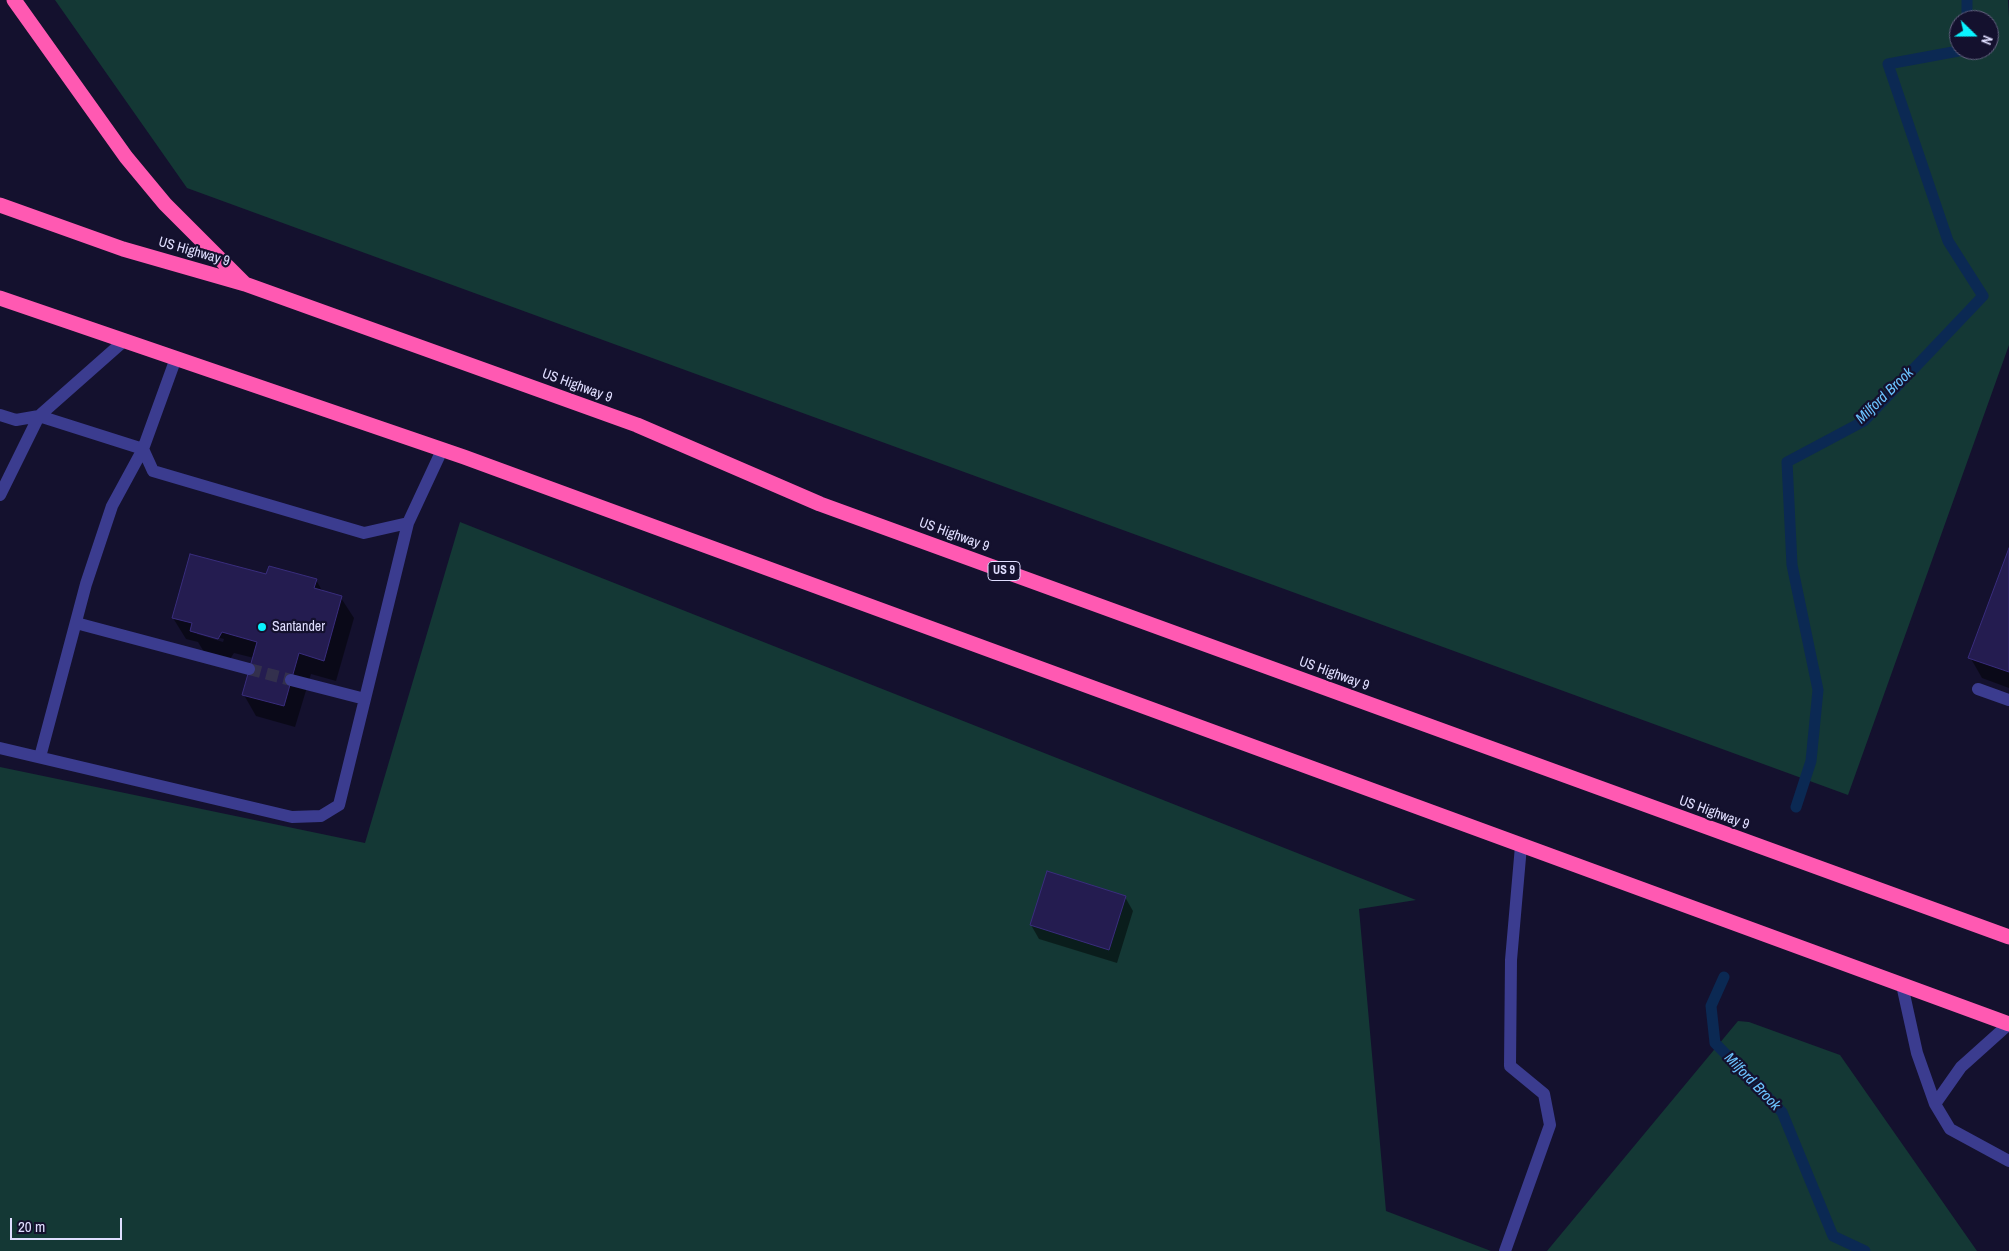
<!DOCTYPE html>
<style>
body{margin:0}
#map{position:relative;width:2009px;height:1251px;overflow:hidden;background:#14112e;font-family:"Archivo Narrow",sans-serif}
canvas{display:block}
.north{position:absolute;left:1949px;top:10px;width:50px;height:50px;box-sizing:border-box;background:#14112e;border:1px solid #666382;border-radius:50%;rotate:112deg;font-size:14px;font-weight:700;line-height:20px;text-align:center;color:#e0deff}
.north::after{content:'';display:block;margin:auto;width:18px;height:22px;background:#0af4ff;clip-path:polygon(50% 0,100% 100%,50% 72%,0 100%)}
.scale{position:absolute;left:10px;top:1218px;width:112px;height:22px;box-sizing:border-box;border:2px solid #e0deff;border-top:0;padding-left:6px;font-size:15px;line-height:18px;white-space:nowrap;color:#e0deff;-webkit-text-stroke:4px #14112e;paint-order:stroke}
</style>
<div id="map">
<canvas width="2009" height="1251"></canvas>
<div class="north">N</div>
<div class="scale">20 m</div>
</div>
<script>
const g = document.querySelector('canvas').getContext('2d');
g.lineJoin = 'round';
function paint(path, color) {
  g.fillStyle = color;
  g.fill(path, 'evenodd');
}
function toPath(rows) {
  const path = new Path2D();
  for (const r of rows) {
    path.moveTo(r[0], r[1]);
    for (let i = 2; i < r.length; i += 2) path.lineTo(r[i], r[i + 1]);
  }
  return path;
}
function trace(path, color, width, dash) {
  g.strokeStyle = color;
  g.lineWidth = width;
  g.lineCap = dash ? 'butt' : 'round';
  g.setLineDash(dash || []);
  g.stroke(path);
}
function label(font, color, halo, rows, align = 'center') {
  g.font = font + ' "Archivo Narrow",sans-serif';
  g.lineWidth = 4.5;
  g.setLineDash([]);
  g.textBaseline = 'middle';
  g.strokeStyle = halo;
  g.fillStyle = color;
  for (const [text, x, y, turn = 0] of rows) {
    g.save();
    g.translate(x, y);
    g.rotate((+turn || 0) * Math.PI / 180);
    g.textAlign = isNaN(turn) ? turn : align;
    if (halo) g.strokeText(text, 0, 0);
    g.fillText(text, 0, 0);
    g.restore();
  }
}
paint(toPath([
 [55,0,2008,0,2009,17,2009,345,1848,795,187,188],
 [1959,20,1989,20,1989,50,1959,50],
 [460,522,1416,900,1359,909,1386,1211,1491,1251,0,1251,0,767,365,843],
 [1738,1021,1749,1022,1840,1055,1977,1251,1547,1251]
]), '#143835');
paint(toPath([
 [2009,551,2009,688,1982,678,1970,657],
 [267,576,316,580,323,592,341,598,354,618,336,681,311,674,295,727,256,716,244,695,254,658,234,653,230,659,204,652,198,642,186,639,173,618],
 [197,632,224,639,223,642,197,634],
 [1125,897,1133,911,1117,963,1039,939,1031,925]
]), '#0007');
trace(toPath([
 [1967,20,1967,0],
 [1796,807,1811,761,1818,690,1792,565,1787,462,1864,421,1983,296,1948,241,1888,64,1964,50],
 [1724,977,1711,1006,1715,1043,1782,1112,1833,1236,1865,1251]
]), '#0b2953', 11);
const building = toPath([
 [2009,548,2009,672,1968,658,2009,548],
 [190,554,266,574,269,566,317,579,314,588,342,596,324,661,299,653,284,706,242,695,257,642,222,632,218,639,190,631,192,623,172,618,190,554],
 [1047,871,1126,896,1109,950,1030,925,1047,871]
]);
paint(building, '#241c50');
trace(building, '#392d7d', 1);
trace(toPath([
 [249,669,291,680]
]), '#33304d', 12, [12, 6]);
trace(toPath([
 [0,415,16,420,39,416,143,449,153,471,364,533,408,523],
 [0,495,39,416,125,340],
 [76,623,249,669],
 [291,680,365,699],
 [1978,689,2009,700],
 [0,748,292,817,321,816,339,805,408,523,442,450],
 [40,757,86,584,112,506,143,449,176,358],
 [1902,985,1917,1053,1935,1104,1961,1067,2009,1024],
 [1935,1104,1950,1129,2009,1161],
 [1505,1251,1550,1125,1544,1094,1510,1066,1511,960,1521,846]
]), '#3b3c8f', 12);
trace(toPath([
 [14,0,126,157,165,204,244,283],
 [0,205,123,249,245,284,637,425,820,504,2009,937],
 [0,298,464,457,2009,1024]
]), '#ff59b2', 15);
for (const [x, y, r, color] of [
 [262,627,5,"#0af4ff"]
]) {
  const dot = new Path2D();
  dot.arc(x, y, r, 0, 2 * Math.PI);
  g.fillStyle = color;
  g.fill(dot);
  trace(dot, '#14112e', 2);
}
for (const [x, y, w] of [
 [1004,571,32]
]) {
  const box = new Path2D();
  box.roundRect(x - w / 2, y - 9.5, w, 19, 4);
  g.fillStyle = '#14112e';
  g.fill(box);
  trace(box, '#e0deff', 1);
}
label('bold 12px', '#e0deff', null, [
 ["US 9",1004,571]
]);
label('14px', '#e0deff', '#14112e', [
 ["US Highway 9",194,252,16],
 ["US Highway 9",577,386,20],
 ["US Highway 9",954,535,20],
 ["US Highway 9",1334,674,20],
 ["US Highway 9",1714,813,20]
]);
label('14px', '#e0deff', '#14112e', [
 ["Santander",272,627]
], 'left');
label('italic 15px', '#6cc3ff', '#14112e', [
 ["Milford Brook",1885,396,-44],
 ["Milford Brook",1752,1082,46]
]);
</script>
